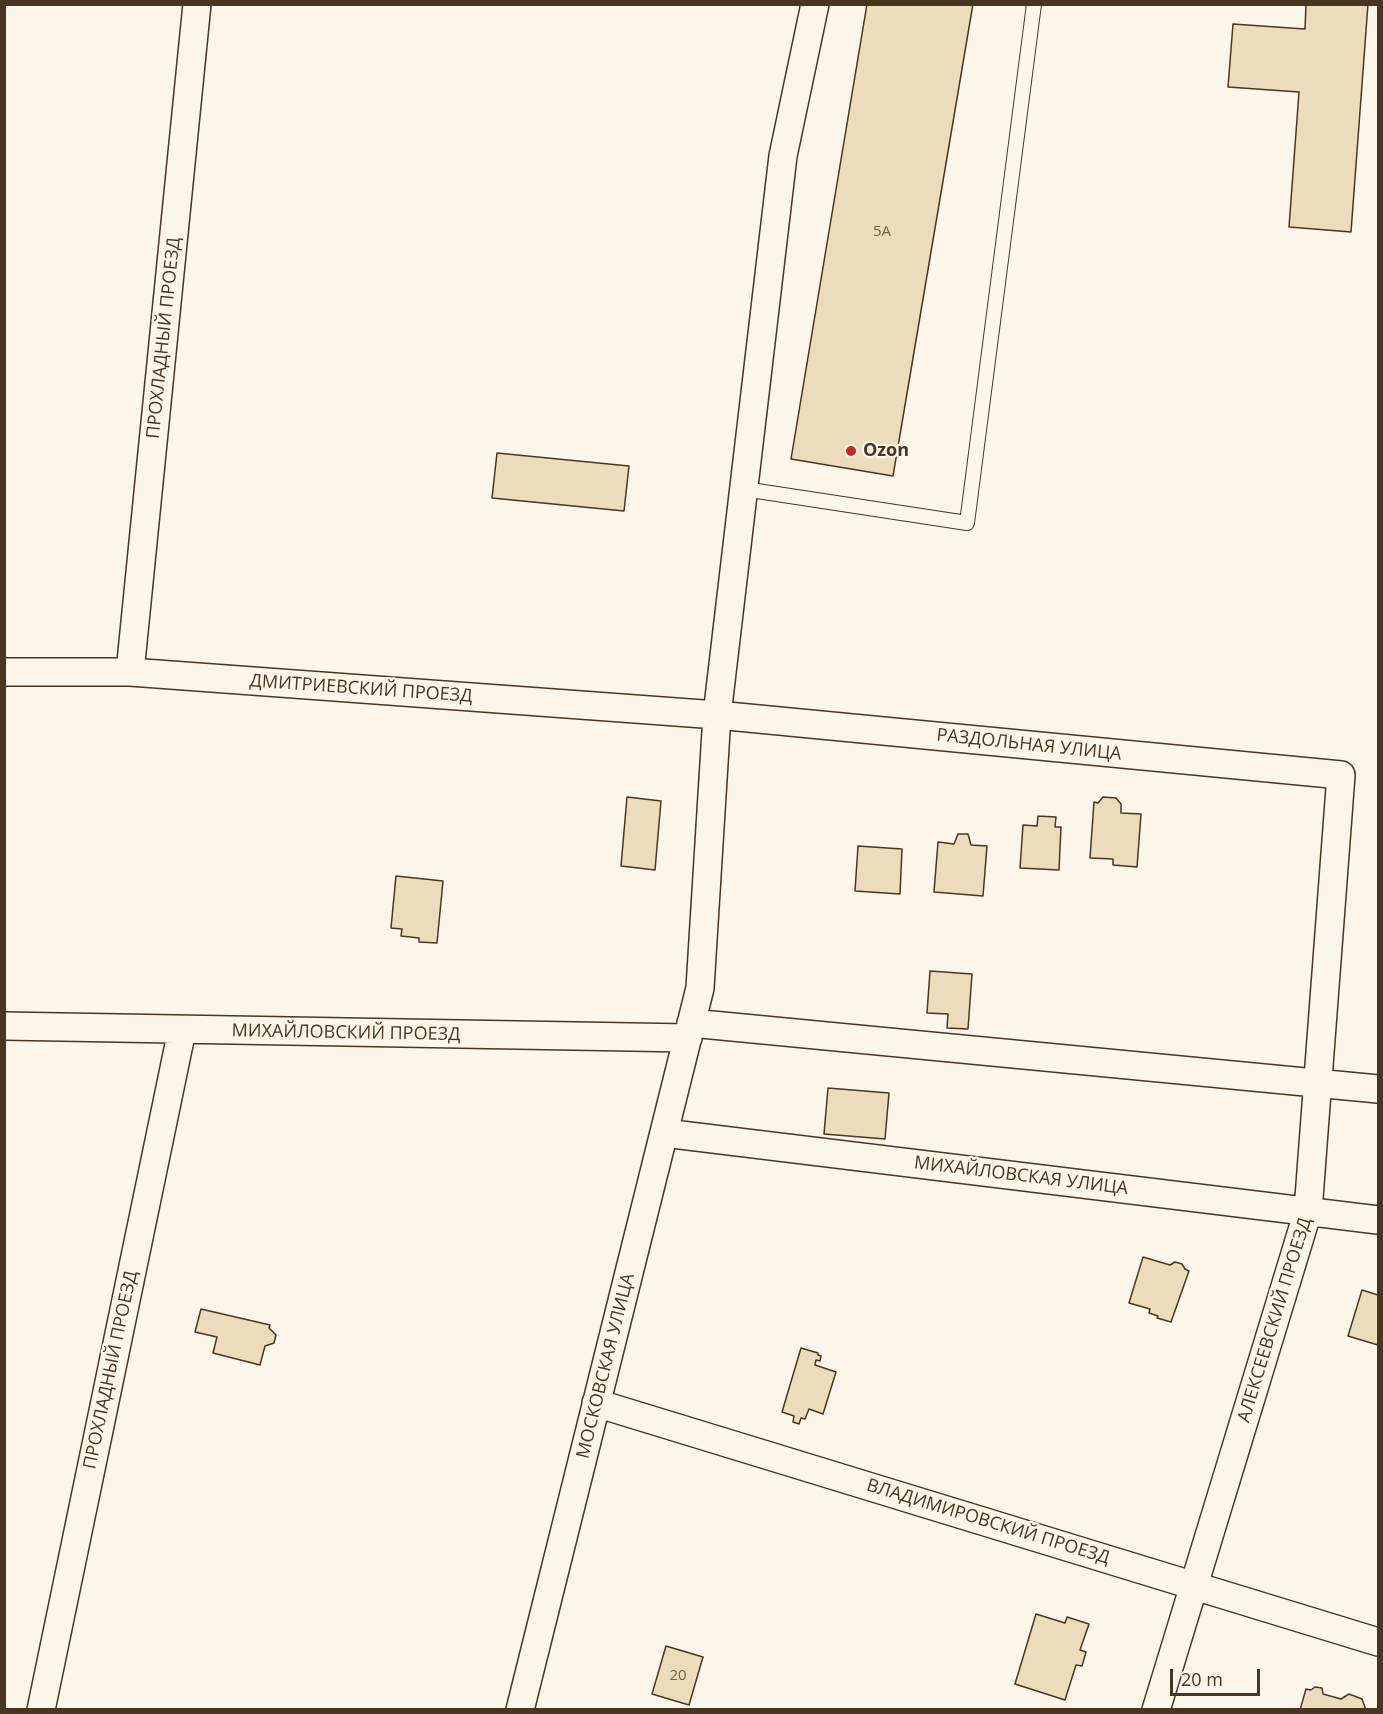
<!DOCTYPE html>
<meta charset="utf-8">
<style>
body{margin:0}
#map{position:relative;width:1383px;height:1714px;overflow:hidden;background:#fbf6e9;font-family:"Open Sans",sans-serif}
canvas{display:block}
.frame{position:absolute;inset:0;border:6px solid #4a3520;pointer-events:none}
.scale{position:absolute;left:1170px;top:1669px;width:90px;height:27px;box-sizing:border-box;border:3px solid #4a3520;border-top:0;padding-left:8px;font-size:18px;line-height:21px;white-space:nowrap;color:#4a3520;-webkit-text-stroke:4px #fbf6e9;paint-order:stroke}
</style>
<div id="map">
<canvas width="1383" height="1714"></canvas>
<div class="frame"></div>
<div class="scale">20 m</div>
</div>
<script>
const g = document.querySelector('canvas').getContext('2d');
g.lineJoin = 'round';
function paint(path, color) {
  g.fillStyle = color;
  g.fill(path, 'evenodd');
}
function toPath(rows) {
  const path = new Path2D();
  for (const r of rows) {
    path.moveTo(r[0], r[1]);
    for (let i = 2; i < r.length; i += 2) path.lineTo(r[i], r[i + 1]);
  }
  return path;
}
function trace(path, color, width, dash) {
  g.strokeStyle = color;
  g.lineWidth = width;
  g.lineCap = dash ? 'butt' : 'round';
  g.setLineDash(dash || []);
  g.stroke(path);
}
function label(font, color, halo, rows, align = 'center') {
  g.font = font + ' "Open Sans",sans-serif';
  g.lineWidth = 4.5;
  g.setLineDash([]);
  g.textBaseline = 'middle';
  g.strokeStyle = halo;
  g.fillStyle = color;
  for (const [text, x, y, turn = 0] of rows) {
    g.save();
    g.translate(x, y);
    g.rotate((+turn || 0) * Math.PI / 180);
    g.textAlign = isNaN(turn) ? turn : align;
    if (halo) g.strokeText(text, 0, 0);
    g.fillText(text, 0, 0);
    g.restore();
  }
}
const building = toPath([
 [867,4,973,4,893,476,791,459,867,4],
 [1306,4,1368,4,1351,232,1289,227,1299,92,1228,87,1233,24,1305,29,1306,4],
 [497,453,629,466,624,511,492,498,497,453],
 [627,797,661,801,655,870,621,866,627,797],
 [1103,797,1116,798,1121,804,1121,813,1141,814,1137,867,1113,865,1113,859,1090,858,1094,802,1098,803,1103,797],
 [1038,816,1056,817,1055,827,1061,827,1059,870,1020,868,1023,825,1037,826,1038,816],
 [958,834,968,834,971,845,987,846,983,896,934,892,938,842,954,844,958,834],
 [858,846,902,849,900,894,855,891,858,846],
 [396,876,443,881,437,943,419,942,419,938,401,936,402,929,391,928,396,876],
 [930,971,972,974,968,1029,947,1028,948,1014,927,1013,930,971],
 [828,1088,889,1093,885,1139,824,1134,828,1088],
 [1143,1257,1170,1265,1175,1262,1182,1264,1185,1269,1189,1271,1171,1322,1157,1318,1158,1316,1149,1313,1150,1309,1129,1303,1143,1257],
 [1362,1290,1378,1295,1378,1345,1348,1336,1362,1290],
 [201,1309,270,1325,269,1328,276,1335,274,1343,265,1346,260,1365,213,1353,217,1337,195,1332,201,1309],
 [801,1348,818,1353,818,1355,821,1356,820,1361,816,1360,815,1365,836,1372,823,1414,809,1409,805,1419,801,1418,799,1424,793,1422,794,1416,782,1412,801,1348],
 [1036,1614,1065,1623,1067,1617,1089,1624,1080,1650,1086,1652,1082,1666,1076,1665,1065,1700,1015,1684,1036,1614],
 [666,1646,703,1657,689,1705,652,1694,666,1646],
 [1315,1687,1322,1688,1323,1694,1341,1699,1349,1694,1362,1699,1366,1710,1300,1710,1306,1689,1311,1690,1315,1687]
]);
paint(building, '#ecdcbc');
trace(building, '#4a3520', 1.5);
const lane = toPath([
 [744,489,967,523,1034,4]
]);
const street = toPath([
 [4,672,130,672,717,715,1341,775,1308,1211,1156,1710],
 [130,672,197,4],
 [691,1023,1378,1089],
 [4,1026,688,1038],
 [664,1133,1378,1220],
 [596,1403,1378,1642],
 [41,1710,182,1030],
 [520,1710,700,988,717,715,783,156,815,4]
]);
trace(lane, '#4a3520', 16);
trace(street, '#4a3520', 30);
trace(lane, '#fbf6e9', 14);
trace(street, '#fbf6e9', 27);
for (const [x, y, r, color] of [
 [851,451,6,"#c62828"]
]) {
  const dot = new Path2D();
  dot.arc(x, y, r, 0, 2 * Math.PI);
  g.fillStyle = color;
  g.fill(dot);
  trace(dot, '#fbf6e9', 2);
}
label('15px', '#725f47', null, [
 ["5А",882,232],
 ["20",678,1676]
]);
label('18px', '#4a3520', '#fbf6e9', [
 ["ПРОХЛАДНЫЙ ПРОЕЗД",164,338,-84],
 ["ДМИТРИЕВСКИЙ ПРОЕЗД",361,689,4],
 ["РАЗДОЛЬНАЯ УЛИЦА",1029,745,6],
 ["МИХАЙЛОВСКИЙ ПРОЕЗД",346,1033,1],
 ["МИХАЙЛОВСКАЯ УЛИЦА",1021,1176,7],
 ["АЛЕКСЕЕВСКИЙ ПРОЕЗД",1275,1320,-73],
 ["МОСКОВСКАЯ УЛИЦА",606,1366,-76],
 ["ПРОХЛАДНЫЙ ПРОЕЗД",111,1370,-78],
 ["ВЛАДИМИРОВСКИЙ ПРОЕЗД",988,1522,17]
]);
label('bold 18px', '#4a3520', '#fbf6e9', [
 ["Ozon",863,451]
], 'left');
</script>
